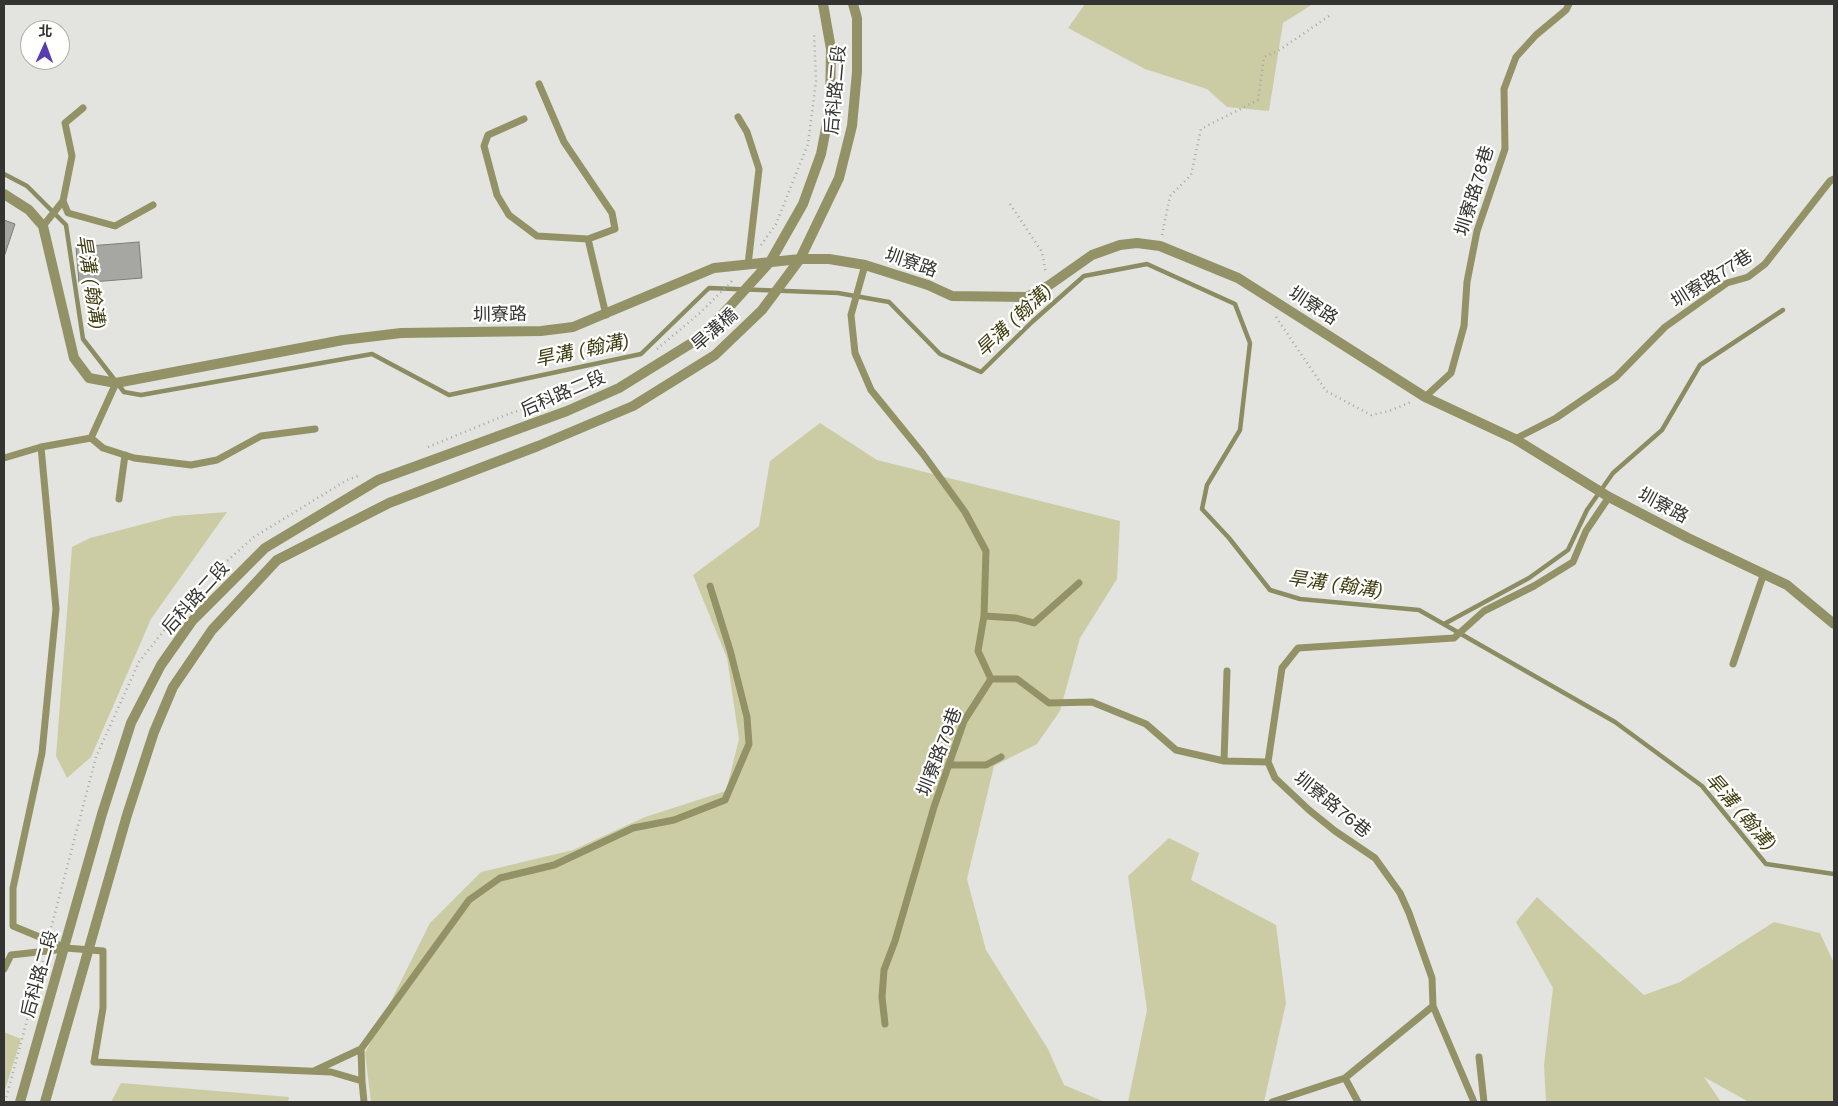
<!DOCTYPE html>
<meta charset="utf-8">
<style>
body{margin:0}
#map{position:relative;width:1838px;height:1106px;overflow:hidden;background:#e3e4df;font-family:"Work Sans","Noto Sans TC",sans-serif}
canvas{display:block}
.frame{position:absolute;inset:0;border:5px solid #343432;pointer-events:none}
.north{position:absolute;left:20px;top:20px;width:50px;height:50px;box-sizing:border-box;background:#fffffe;border:1px solid #aeaeac;border-radius:50%;rotate:2deg;font-size:14px;font-weight:700;line-height:20px;text-align:center;color:#343432}
.north::after{content:'';display:block;margin:auto;width:18px;height:22px;background:#573cb4;clip-path:polygon(50% 0,100% 100%,50% 72%,0 100%)}
</style>
<div id="map">
<canvas width="1838" height="1106"></canvas>
<div class="frame"></div>
<div class="north">北</div>
</div>
<script>
const g = document.querySelector('canvas').getContext('2d');
g.lineJoin = 'round';
function paint(path, color) {
  g.fillStyle = color;
  g.fill(path, 'evenodd');
}
function toPath(rows) {
  const path = new Path2D();
  for (const r of rows) {
    path.moveTo(r[0], r[1]);
    for (let i = 2; i < r.length; i += 2) path.lineTo(r[i], r[i + 1]);
  }
  return path;
}
function trace(path, color, width, dash) {
  g.strokeStyle = color;
  g.lineWidth = width;
  g.lineCap = dash ? 'butt' : 'round';
  g.setLineDash(dash || []);
  g.stroke(path);
}
function label(font, color, halo, rows, align = 'center') {
  g.font = font + ' "Work Sans","Noto Sans TC",sans-serif';
  g.lineWidth = 4.5;
  g.setLineDash([]);
  g.textBaseline = 'middle';
  g.strokeStyle = halo;
  g.fillStyle = color;
  for (const [text, x, y, turn = 0] of rows) {
    g.save();
    g.translate(x, y);
    g.rotate((+turn || 0) * Math.PI / 180);
    g.textAlign = isNaN(turn) ? turn : align;
    if (halo) g.strokeText(text, 0, 0);
    g.fillText(text, 0, 0);
    g.restore();
  }
}
paint(toPath([
 [1085,4,1313,4,1283,23,1269,111,1227,107,1207,89,1145,69,1068,28],
 [820,423,877,460,1120,521,1117,579,1080,638,1060,711,1037,744,994,766,967,879,986,950,1048,1049,1064,1085,1105,1102,371,1102,365,1053,430,923,481,872,573,850,645,817,726,791,739,739,727,658,693,575,759,526,770,461],
 [227,512,151,619,91,757,67,778,56,756,72,547,90,538,174,516],
 [1169,838,1199,853,1191,880,1276,925,1286,1003,1264,1102,1128,1102,1147,1010,1128,876],
 [1537,897,1644,995,1680,982,1774,922,1820,933,1834,963,1834,1102,1749,1102,1704,1077,1721,1102,1546,1102,1544,1065,1553,988,1516,922],
 [4,1032,21,1039,4,1093],
 [121,1083,289,1097,288,1102,111,1102]
]), '#cccca4');
trace(toPath([
 [4,174,27,186,66,225,83,339,124,392,141,395,372,354,449,395,641,354,709,288,838,293,889,302,940,354,981,372,1032,322,1084,276,1147,264,1235,304,1250,343,1240,430,1207,485,1202,509,1229,538,1270,590,1300,599,1419,610,1615,722,1702,786,1766,864,1834,874],
 [1444,624,1529,578,1568,550,1587,510,1613,473,1662,430,1700,365,1783,310]
]), '#8c8c62', 4.5);
const building = toPath([
 [4,220,15,224,4,257,4,220],
 [139,242,142,278,79,283,76,247,139,242]
]);
paint(building, '#a6a6a2');
trace(building, '#7c7c79', 1);
trace(toPath([
 [1010,204,1042,252,1046,274],
 [1162,235,1170,196,1191,175,1201,129,1258,100,1264,57,1278,51,1332,14],
 [761,245,776,224,808,144,816,81,814,32],
 [1276,317,1326,391,1371,415,1389,411,1411,402],
 [657,349,700,313,734,279],
 [428,447,506,415,580,390],
 [50,932,96,757,139,662,200,585,254,537,347,480,361,475],
 [5,1102,43,961]
]), '#a6a7a3', 2.5, [1, 4]);
trace(toPath([
 [539,84,564,142,612,213,615,229,588,239,606,315],
 [738,117,747,132,759,169,748,265],
 [524,119,488,135,484,146,497,195,509,215,537,236,588,239],
 [63,201,68,213,115,226,153,205],
 [43,226,63,201,72,156,65,123,83,108],
 [865,265,851,315,855,353,871,390,923,454,965,512,986,551,984,616,978,651,991,679,964,721,934,807,895,941,884,970,882,997,885,1024],
 [1425,397,1451,373,1464,326,1467,282,1477,231,1505,149,1504,89,1516,57,1536,35,1566,10,1569,4],
 [91,438,103,448,134,458,191,465,217,460,261,436,315,429],
 [1515,439,1556,418,1616,377,1665,327,1727,283,1748,277,1765,264,1830,181,1834,179],
 [41,447,56,609,42,753,13,888,13,926,66,948,103,951,103,1008,94,1062,331,1072,362,1081,364,1102],
 [4,458,41,447,91,438,116,383],
 [119,499,125,455],
 [984,616,1016,618,1034,623,1079,583],
 [1733,664,1764,573],
 [991,679,1017,679,1049,703,1092,702,1146,724,1176,750,1224,761,1268,762],
 [1224,761,1227,671],
 [949,765,986,765,1001,757],
 [4,969,11,955,65,949],
 [1479,1057,1484,1102],
 [314,1071,361,1049],
 [1345,1078,1358,1102],
 [362,1081,361,1049,469,900,500,878,554,865,633,828,674,820,725,800,749,744,747,717,730,650,710,586],
 [1272,1102,1345,1078,1433,1006],
 [1474,1102,1433,1006,1432,978,1409,913,1400,893,1375,858,1335,831,1309,810,1275,778,1268,762,1282,668,1298,648,1454,638,1484,611,1534,586,1573,562,1586,531,1609,497]
]), '#939266', 7);
trace(toPath([
 [4,194,29,210,43,226,74,358,89,378,116,383,343,340,401,333,541,331,573,327,714,268,800,259,829,259,865,265,928,285,952,296,1027,297,1048,286,1092,255,1120,245,1137,243,1160,246,1238,278,1425,397,1515,439,1609,497,1688,538,1787,585,1834,624],
 [20,1102,102,814,131,723,161,665,192,621,265,548,378,480,567,411,619,388,703,336,770,262,803,204,821,154,830,108,831,49,823,4],
 [45,1102,127,815,154,732,173,687,212,630,277,560,389,503,538,446,633,406,715,355,762,310,800,259,839,178,852,126,857,72,857,18,853,4]
]), '#939266', 10);
label('18px', '#343432', '#fffffe', [
 ["后科路二段",836,90,-85],
 ["圳寮路78巷",1475,191,-73],
 ["圳寮路",911,263,19],
 ["圳寮路77巷",1712,279,-32],
 ["圳寮路",1313,306,33],
 ["圳寮路",500,315,-1],
 ["旱溝橋",715,330,-41],
 ["后科路二段",563,394,-23],
 ["圳寮路",1663,506,28],
 ["后科路二段",196,598,-48],
 ["圳寮路79巷",940,752,-69],
 ["圳寮路76巷",1332,805,39],
 ["后科路二段",40,974,-74]
]);
label('italic 19px', '#403e11', '#fffffe', [
 ["旱溝 (翰溝)",90,282,81],
 ["旱溝 (翰溝)",1014,321,-43],
 ["旱溝 (翰溝)",582,351,-12],
 ["旱溝 (翰溝)",1335,585,8],
 ["旱溝 (翰溝)",1740,812,49]
]);
</script>
